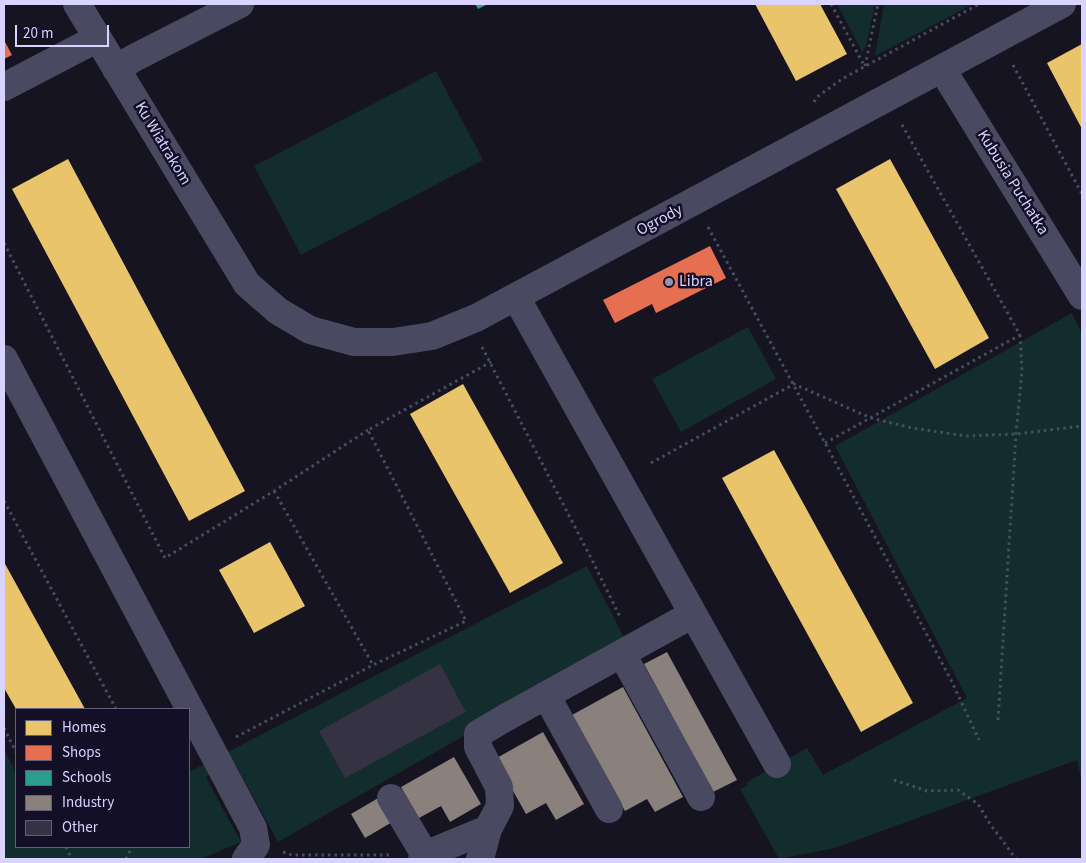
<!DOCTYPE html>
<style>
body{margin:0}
#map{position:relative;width:1086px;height:863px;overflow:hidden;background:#161421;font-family:"Source Sans 3",sans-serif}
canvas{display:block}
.frame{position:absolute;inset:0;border:5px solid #d9d4ff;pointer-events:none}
.legend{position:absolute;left:15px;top:708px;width:175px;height:140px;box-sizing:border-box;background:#130f26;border:1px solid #625e7d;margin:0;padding:6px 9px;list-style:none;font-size:15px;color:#d9d4ff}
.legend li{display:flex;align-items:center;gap:10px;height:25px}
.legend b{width:25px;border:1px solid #625e7d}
.scale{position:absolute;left:15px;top:25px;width:94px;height:22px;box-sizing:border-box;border:2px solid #d9d4ff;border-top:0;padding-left:6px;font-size:15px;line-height:18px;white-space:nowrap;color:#d9d4ff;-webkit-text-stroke:4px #130f26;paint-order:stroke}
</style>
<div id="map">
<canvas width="1086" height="863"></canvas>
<div class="frame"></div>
<ul class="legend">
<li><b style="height:14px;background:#e9c46a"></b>Homes</li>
<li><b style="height:14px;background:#e76f51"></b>Shops</li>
<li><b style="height:14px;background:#2a9d8f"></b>Schools</li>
<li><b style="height:14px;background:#8a817c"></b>Industry</li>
<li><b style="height:14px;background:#343243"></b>Other</li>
</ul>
<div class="scale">20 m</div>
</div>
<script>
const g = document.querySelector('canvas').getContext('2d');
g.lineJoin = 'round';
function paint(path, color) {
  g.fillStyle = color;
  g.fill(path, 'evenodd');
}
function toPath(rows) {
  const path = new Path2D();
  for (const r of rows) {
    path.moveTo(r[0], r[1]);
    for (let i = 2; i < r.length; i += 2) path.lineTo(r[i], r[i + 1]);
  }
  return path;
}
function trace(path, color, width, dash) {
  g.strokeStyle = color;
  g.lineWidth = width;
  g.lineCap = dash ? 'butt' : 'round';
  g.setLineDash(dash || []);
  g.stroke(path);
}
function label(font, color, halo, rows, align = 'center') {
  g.font = font + ' "Source Sans 3",sans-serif';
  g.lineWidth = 5;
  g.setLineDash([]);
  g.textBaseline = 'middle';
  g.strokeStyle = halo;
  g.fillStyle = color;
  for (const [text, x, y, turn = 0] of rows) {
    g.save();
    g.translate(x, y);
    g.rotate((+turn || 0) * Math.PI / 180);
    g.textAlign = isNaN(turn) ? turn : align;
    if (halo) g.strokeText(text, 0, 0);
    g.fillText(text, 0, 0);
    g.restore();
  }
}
paint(toPath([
 [837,4,875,4,866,47,862,52],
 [884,4,973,4,875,56],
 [436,71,483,160,301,255,254,166],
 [1072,313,1082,334,1082,782,1077,760,835,848,779,859,740,789,748,785,747,782,807,748,823,775,967,698,835,446],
 [748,327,776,379,681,432,652,379],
 [587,566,627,643,278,842,234,762,206,777,241,842,201,859,4,859,4,749,16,773,16,847,189,847,189,772]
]), '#132c2d');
paint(toPath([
 [755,4,820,4,847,54,796,81],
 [1082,44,1082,129,1047,63],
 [68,159,245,491,189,521,12,189],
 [890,159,989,338,935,369,836,189],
 [463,384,563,563,510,593,410,414],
 [774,450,913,703,861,732,722,478],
 [270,542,305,606,254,633,219,570],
 [4,562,85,709,16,709,4,688]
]), '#e9c46a');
paint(toPath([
 [4,40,12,55,4,59],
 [710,246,726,278,656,313,652,304,615,323,603,300]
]), '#e76f51');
paint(toPath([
 [475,4,488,4,478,9]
]), '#2a9d8f');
paint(toPath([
 [667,652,737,780,713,792,644,664],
 [623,687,683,797,655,812,647,799,625,811,572,715],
 [543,732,584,804,556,820,546,803,526,814,495,759],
 [454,757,481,804,450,822,441,806,419,818,401,787],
 [380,797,394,821,365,838,351,814]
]), '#8a817c');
paint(toPath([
 [440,664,466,712,345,778,319,731]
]), '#343243');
trace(toPath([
 [831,4,865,67],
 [1013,65,1082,194],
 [865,66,878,4],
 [814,102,817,97,842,79,979,4],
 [708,227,825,443,951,680,979,740],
 [4,243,165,558,274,491,368,430],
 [482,347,593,562,621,619],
 [825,443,1020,335,901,123],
 [651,463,794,384,871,418,912,428,966,436,1016,434,1082,426],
 [274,491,373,665],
 [4,501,116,709],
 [998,720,1016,434,1022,371,1020,335],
 [4,728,16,752],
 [236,737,373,665,466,621,368,430,491,362],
 [894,780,927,791,958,790,978,804,990,824,1016,859],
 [66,847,72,859],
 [283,852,292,855,391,855],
 [126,859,132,847]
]), '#44505f', 3, [2.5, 4]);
trace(toPath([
 [77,4,247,284,278,311,310,330,354,342,393,342,432,336,476,318,1062,4],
 [116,69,134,58,240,4],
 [942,69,1082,296],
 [4,87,98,38],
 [516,297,777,764],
 [4,359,253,828,256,845,246,859],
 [622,654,701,797],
 [546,695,609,809],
 [391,798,425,855],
 [422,859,425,855,488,829],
 [480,859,488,829,500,806,499,787,478,747,478,734,505,718,693,614]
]), '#4a4962', 28);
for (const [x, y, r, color] of [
 [669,282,5,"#9591b1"]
]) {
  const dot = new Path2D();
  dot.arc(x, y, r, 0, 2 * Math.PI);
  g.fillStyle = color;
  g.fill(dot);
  trace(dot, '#130f26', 2);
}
label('16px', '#d9d4ff', '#130f26', [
 ["Ku Wiatrakom",162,144,59],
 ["Kubusia Puchatka",1012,183,58],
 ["Ogrody",660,221,-28]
]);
label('16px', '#d9d4ff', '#130f26', [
 ["Libra",679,282]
], 'left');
</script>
